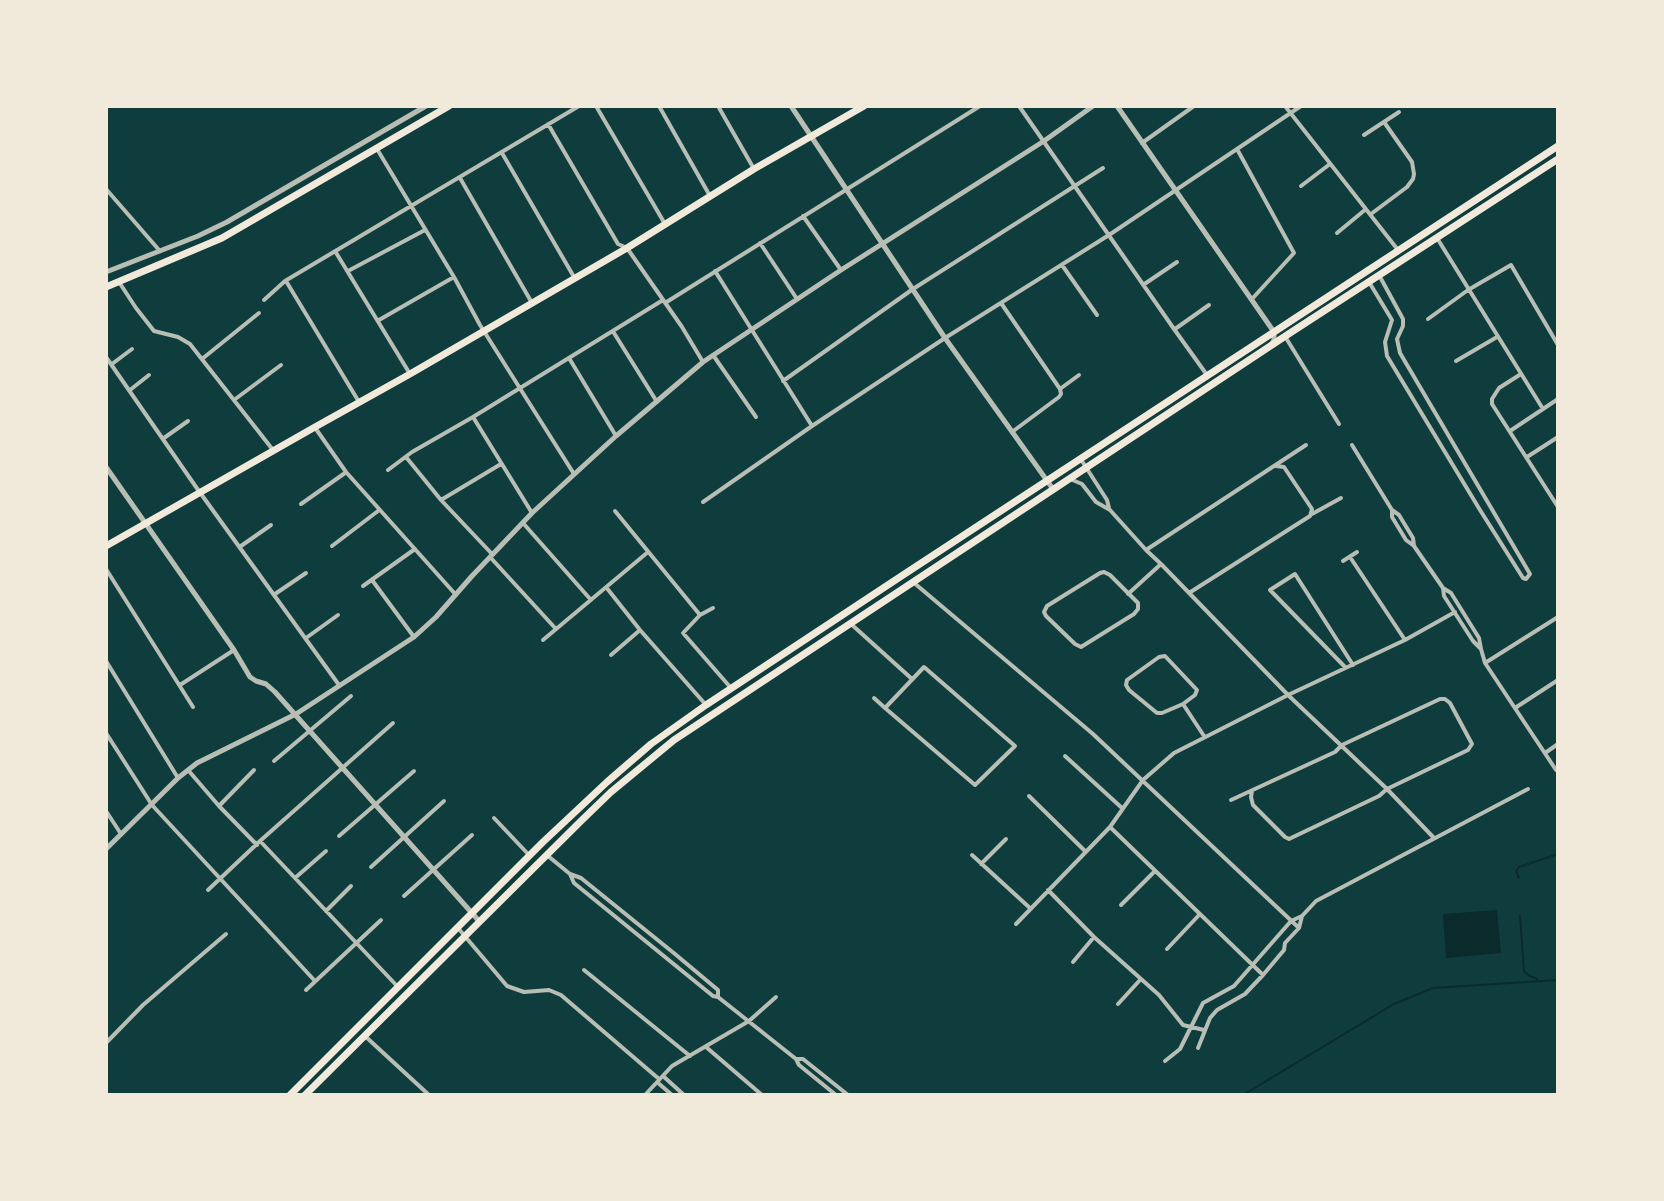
<!DOCTYPE html>
<style>
body{margin:0}
#map{position:relative;width:1664px;height:1201px;overflow:hidden;background:#0f3d3e;font-family:Montserrat,sans-serif}
canvas{display:block}
.frame{position:absolute;inset:0;border:108px solid #f1e9da;pointer-events:none}
</style>
<div id="map">
<canvas width="1664" height="1201"></canvas>
<div class="frame"></div>
</div>
<script>
const g = document.querySelector('canvas').getContext('2d');
g.lineJoin = 'round';
function paint(path, color) {
  g.fillStyle = color;
  g.fill(path, 'evenodd');
}
function toPath(rows) {
  const path = new Path2D();
  for (const r of rows) {
    path.moveTo(r[0], r[1]);
    for (let i = 2; i < r.length; i += 2) path.lineTo(r[i], r[i + 1]);
  }
  return path;
}
function trace(path, color, width, dash) {
  g.strokeStyle = color;
  g.lineWidth = width;
  g.lineCap = dash ? 'butt' : 'round';
  g.setLineDash(dash || []);
  g.stroke(path);
}
paint(toPath([
 [1497,910,1501,953,1446,958,1443,914]
]), '#0a2a2b');
trace(toPath([
 [1519,878,1516,871,1519,867,1558,854],
 [1520,916,1524,971,1528,975,1537,979],
 [1243,1095,1394,1004,1433,988,1558,980]
]), '#0a2a2b', 2);
trace(toPath([
 [596,106,665,224],
 [659,106,710,196],
 [718,106,754,169],
 [1019,106,1174,329,1207,375],
 [1285,106,1398,250],
 [548,124,618,244,627,248,682,327,703,362],
 [1364,135,1399,112],
 [1142,143,1194,106],
 [377,149,454,277,480,325,574,474],
 [1237,149,1294,253,1252,299],
 [502,153,574,277],
 [460,178,532,303],
 [1301,186,1330,164],
 [106,189,159,250],
 [1371,214,1407,187,1413,179,1414,174,1412,162,1384,122],
 [803,216,841,270],
 [1337,233,1366,209],
 [1437,238,1543,409],
 [760,243,797,299],
 [335,251,410,374],
 [1062,265,1097,315],
 [348,271,425,230],
 [715,271,812,426],
 [286,281,359,402],
 [119,282,136,308,154,331,178,337,190,344,273,450],
 [1369,282,1392,320,1385,342,1387,356,1480,510,1523,578,1526,579,1530,574,1400,353,1397,339,1403,326,1403,319,1379,275],
 [1143,285,1177,262],
 [264,300,285,281,579,106],
 [665,303,980,106],
 [1001,303,1060,389],
 [1428,319,1468,290,1511,265,1558,345],
 [379,320,454,277],
 [1175,329,1209,305],
 [614,333,657,402],
 [1286,338,1339,424],
 [713,355,756,417],
 [106,357,196,487,339,685],
 [569,358,616,436],
 [202,359,259,313],
 [1456,361,1497,337],
 [112,364,132,349],
 [1521,374,1499,388,1492,399,1492,404,1558,507],
 [783,381,913,289,1103,168],
 [130,390,149,375],
 [234,400,281,365],
 [473,417,532,513],
 [316,429,346,472,456,595],
 [1510,431,1558,399],
 [1012,432,1059,397,1061,394,1060,389,1079,375],
 [164,438,188,421],
 [1352,445,1392,510,1399,515,1413,538,1414,546,1406,540,1392,517,1392,510],
 [406,457,441,500,492,554],
 [1527,457,1558,437],
 [1080,458,1107,500,1109,508],
 [388,470,412,452,473,417,663,300],
 [1070,479,1082,484,1096,502,1110,510,1146,550,1161,564,1288,695,1387,789,1434,838],
 [441,500,501,464],
 [703,502,812,426,945,338,1109,235,1301,106],
 [301,504,345,473],
 [615,511,700,615],
 [1312,514,1341,498],
 [523,523,591,600],
 [241,546,271,525],
 [332,546,378,511],
 [1414,546,1443,588,1444,596,1473,641,1481,649,1479,638,1451,593,1443,588],
 [1146,550,1306,445],
 [490,557,556,629],
 [1350,557,1405,640],
 [1343,561,1357,552],
 [106,569,193,707],
 [1104,572,1110,575,1138,603,1138,609,1134,614,1081,647,1075,644,1046,616,1044,612,1047,606,1100,573,1104,572],
 [372,580,414,637],
 [913,582,1093,734,1299,928],
 [363,586,415,549],
 [606,587,640,630,706,705],
 [1189,593,1310,516,1312,509,1284,467,1276,466],
 [275,594,306,573],
 [1128,594,1161,564],
 [713,608,700,615,683,633,731,688],
 [851,624,912,679],
 [306,638,338,615],
 [543,640,648,552],
 [1481,649,1485,663,1556,770],
 [611,655,640,630],
 [106,661,178,778],
 [1485,663,1558,617],
 [1345,667,1270,590,1295,574,1353,665],
 [180,685,234,650],
 [874,698,885,708,975,785,1015,746,924,667,885,708],
 [1183,704,1162,713,1157,713,1129,690,1126,685,1127,680,1159,657,1165,656,1197,690,1195,695,1183,704,1204,736],
 [1515,708,1558,680],
 [106,733,152,805,315,981],
 [1545,753,1558,744],
 [1065,756,1122,808],
 [274,761,351,696],
 [188,770,219,806,257,845],
 [1029,796,1085,851],
 [1231,800,1335,752,1342,745,1440,699,1445,699,1450,703,1472,744,1468,750,1387,789,1379,796,1289,839,1285,837,1253,805,1251,797,1252,791],
 [219,806,254,770],
 [106,811,121,834],
 [494,818,529,855],
 [1110,827,1263,975],
 [339,836,414,771],
 [260,841,398,987],
 [972,855,1031,909],
 [548,856,570,874,581,878,675,954,718,990,718,996],
 [981,864,1006,839],
 [371,867,444,801],
 [570,874,574,883,713,996,718,997,796,1059,799,1065,836,1095],
 [295,878,326,851],
 [208,890,260,841,393,723],
 [1048,890,1094,937,1159,995,1183,1025,1204,1030],
 [404,896,472,835],
 [1121,905,1155,871],
 [326,911,351,886],
 [1016,924,1110,827,1143,780,1174,753,1288,695,1405,640,1455,612],
 [458,928,507,986,524,992,549,990,561,995,659,1079],
 [1167,949,1200,914],
 [1073,962,1094,937],
 [584,970,690,1056],
 [306,990,381,920],
 [1118,1004,1140,980],
 [366,1037,429,1095],
 [106,1043,143,1005,226,934],
 [706,1047,762,1095],
 [1198,1048,1210,1018,1217,1010,1245,994,1263,975,1284,950,1285,943,1299,928,1302,916],
 [796,1059,803,1059,848,1095],
 [1165,1061,1180,1049,1203,1003,1234,986,1291,921,1302,916,1316,901,1528,789],
 [663,1076,684,1095],
 [657,1082,672,1095],
 [645,1095,672,1066,749,1021,776,997]
]), '#b8beb3', 4);
trace(toPath([
 [791,106,945,338,1053,489],
 [1117,106,1274,332,1274,340,1271,345],
 [106,272,198,236,227,222,426,106],
 [106,467,234,650,250,677,256,681,266,684,275,692,479,921],
 [106,849,178,778,197,763,296,714,414,637,436,617,472,576,532,513,616,436,703,362,841,270,1044,141,1093,106]
]), '#b8beb3', 5);
trace(toPath([
 [106,287,222,238,449,106],
 [106,546,315,427,410,374,627,248,754,169,864,106],
 [290,1095,543,842,607,782,651,744,706,705,903,575,1558,146],
 [305,1095,582,820,611,792,674,740,1290,333,1558,159]
]), '#f1e9da', 7);
</script>
